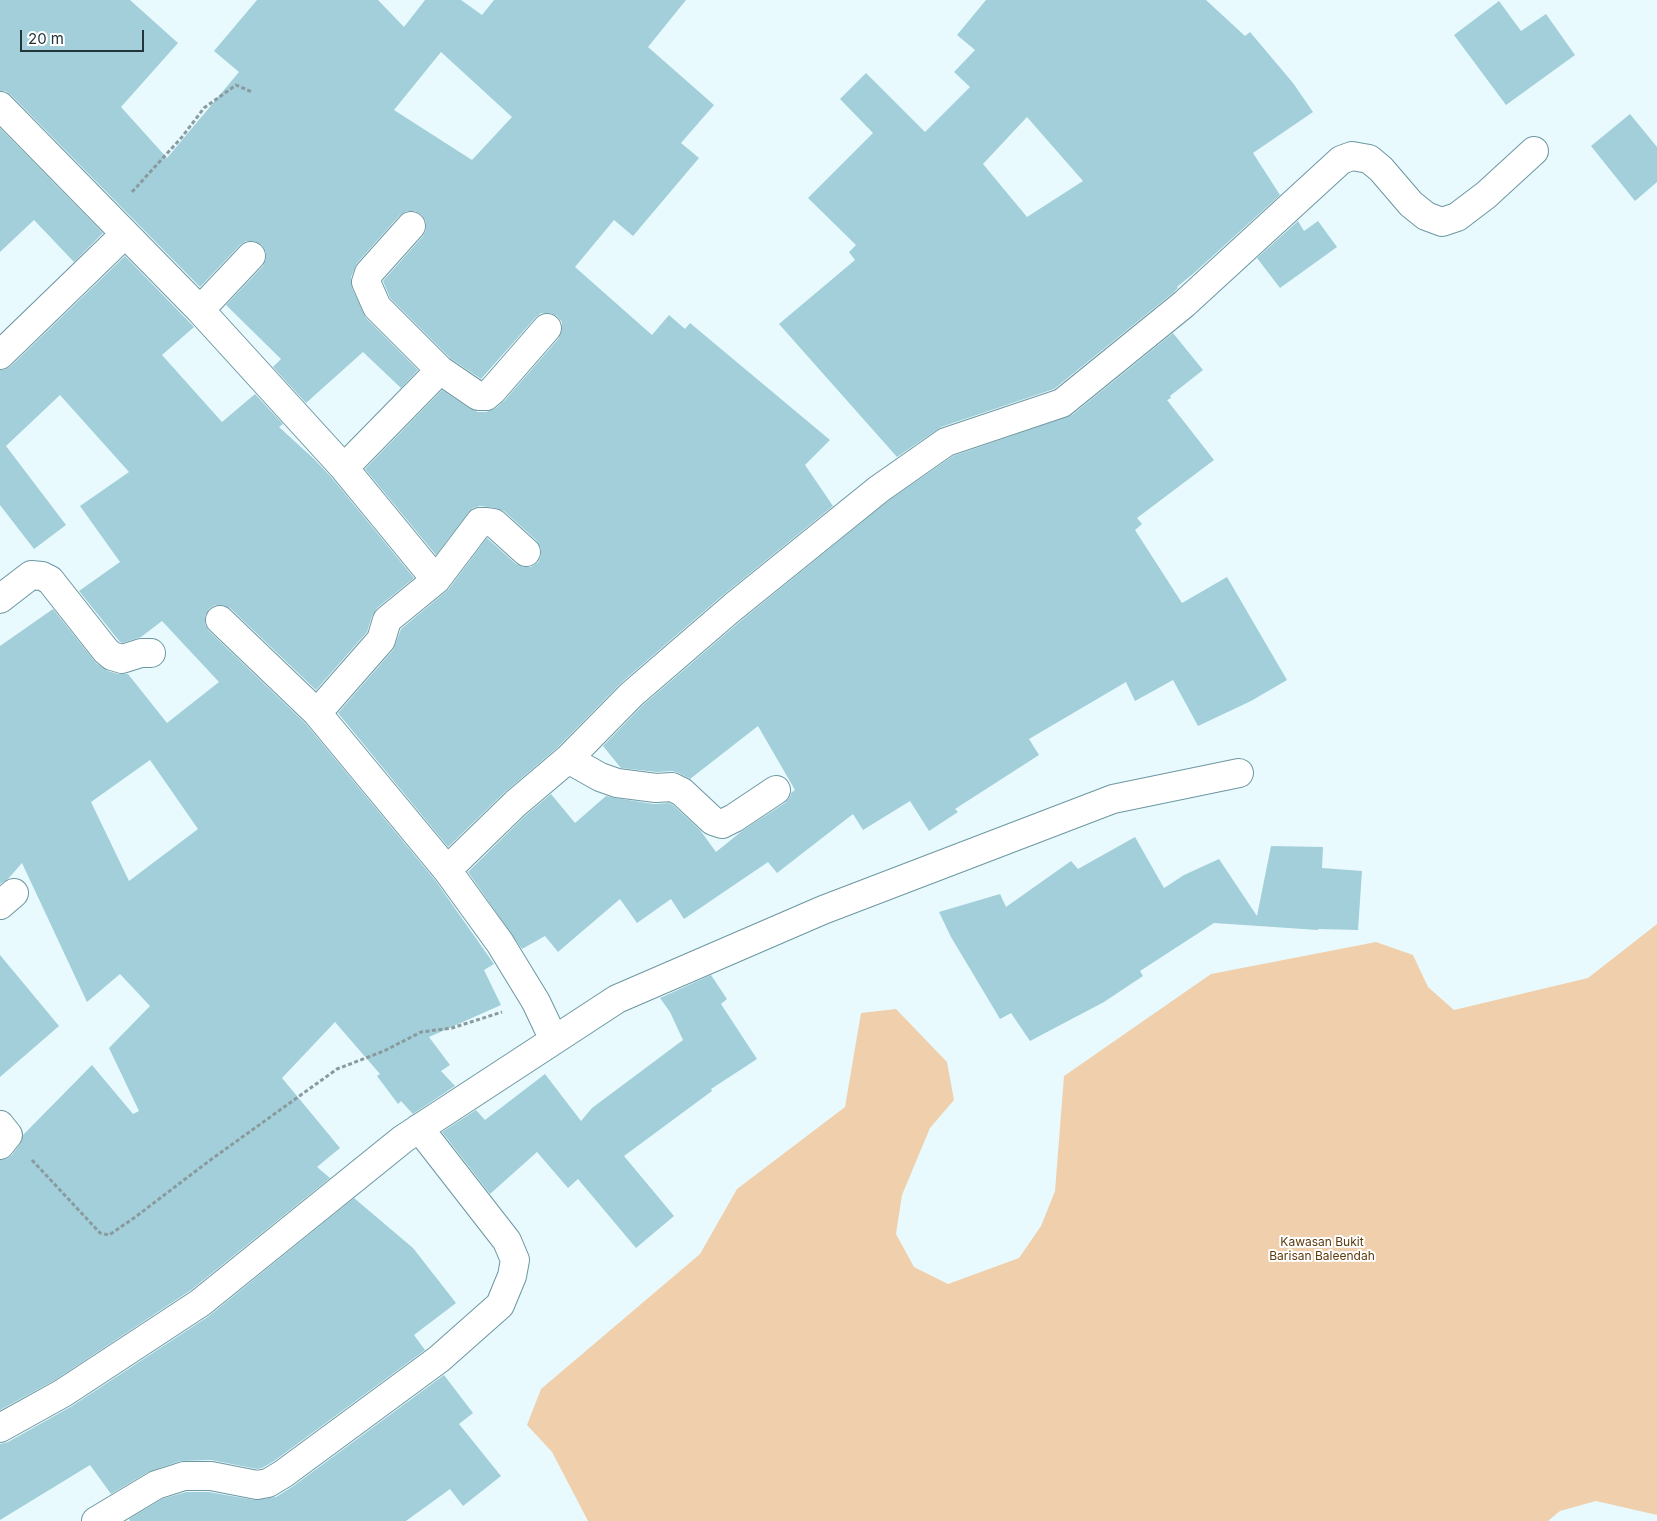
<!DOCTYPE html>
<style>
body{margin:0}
#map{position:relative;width:1657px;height:1521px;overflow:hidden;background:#e8fafe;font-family:Inter,sans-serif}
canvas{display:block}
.scale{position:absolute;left:20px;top:30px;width:124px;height:22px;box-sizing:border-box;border:2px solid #233539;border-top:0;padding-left:6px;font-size:15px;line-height:18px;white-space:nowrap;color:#233539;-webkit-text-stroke:4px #fff;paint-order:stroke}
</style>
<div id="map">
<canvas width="1657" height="1521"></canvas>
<div class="scale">20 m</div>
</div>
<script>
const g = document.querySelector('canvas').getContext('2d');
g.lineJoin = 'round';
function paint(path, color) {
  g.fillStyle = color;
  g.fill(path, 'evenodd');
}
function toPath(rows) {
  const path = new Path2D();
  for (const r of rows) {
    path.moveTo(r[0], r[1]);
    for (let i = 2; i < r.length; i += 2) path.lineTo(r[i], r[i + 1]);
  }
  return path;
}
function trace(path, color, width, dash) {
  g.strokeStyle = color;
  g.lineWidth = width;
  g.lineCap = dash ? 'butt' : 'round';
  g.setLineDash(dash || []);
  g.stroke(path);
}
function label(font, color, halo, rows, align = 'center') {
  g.font = font + ' Inter,sans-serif';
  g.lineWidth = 4;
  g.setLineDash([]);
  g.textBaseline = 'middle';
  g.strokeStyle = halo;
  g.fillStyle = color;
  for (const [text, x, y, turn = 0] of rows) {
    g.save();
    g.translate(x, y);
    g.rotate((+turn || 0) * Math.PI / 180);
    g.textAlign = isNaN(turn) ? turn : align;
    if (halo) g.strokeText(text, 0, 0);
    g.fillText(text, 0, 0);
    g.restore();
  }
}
paint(toPath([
 [1657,924,1657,1515,1596,1501,1560,1511,1548,1521,588,1521,552,1452,527,1425,541,1389,700,1254,737,1189,845,1107,861,1013,896,1009,947,1062,954,1100,930,1128,902,1195,896,1234,914,1267,948,1284,1019,1258,1041,1226,1055,1191,1064,1076,1211,974,1376,942,1413,955,1428,987,1454,1010,1588,978]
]), '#f0d0ac');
paint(toPath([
 [0,0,130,0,178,43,121,107,167,158,239,72,214,51,257,0,378,0,404,27,425,0,461,0,482,15,494,0,686,0,648,47,714,105,681,143,699,158,633,236,614,220,575,267,652,335,669,315,685,329,690,323,830,440,805,465,833,506,723,595,622,682,557,748,505,792,448,847,338,713,393,650,401,629,448,590,487,538,516,564,523,567,531,567,538,562,541,556,541,548,536,540,504,511,496,508,480,506,473,508,468,513,436,555,365,469,442,390,470,409,478,412,486,412,496,408,505,400,559,338,562,331,562,322,557,316,550,313,541,313,536,317,481,379,450,358,390,298,383,281,423,236,426,230,426,222,422,215,415,211,407,211,399,216,357,263,351,277,352,288,366,318,418,370,401,388,363,352,306,403,273,367,281,359,226,305,263,266,266,259,266,252,262,245,254,241,246,241,240,245,200,287,11,95,5,91,0,91],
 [441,52,512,117,472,160,394,110],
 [986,0,1206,0,1245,36,1250,32,1293,83,1313,112,1253,153,1280,195,1194,273,1177,287,1178,288,1174,292,1054,389,941,427,897,457,779,324,855,260,849,252,856,245,808,198,873,133,840,99,866,73,925,132,970,87,954,72,975,50,957,35],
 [1027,117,1083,181,1027,217,983,164],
 [1499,1,1521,31,1546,14,1575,55,1506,105,1454,35],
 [1630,114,1657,147,1657,182,1635,201,1591,146],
 [0,128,103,233,74,262,34,220,0,252],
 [1298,221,1304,231,1318,221,1337,247,1280,288,1257,258],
 [125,256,194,327,162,355,222,422,255,394,283,424,279,427,314,459,332,478,414,578,377,608,372,616,367,632,316,690,230,608,223,605,215,605,209,609,205,616,205,624,209,631,306,724,435,880,494,964,484,970,501,1005,429,1037,450,1065,441,1071,455,1086,413,1114,401,1101,398,1104,377,1076,380,1074,335,1022,282,1078,340,1148,317,1167,330,1178,191,1290,55,1380,0,1410,0,1160,6,1159,12,1155,20,1144,23,1135,92,1065,133,1114,139,1111,109,1048,150,1006,120,974,87,1002,22,863,8,879,0,884,0,646,53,609,96,663,108,671,118,674,128,674,167,723,219,682,162,621,141,637,122,643,120,642,79,591,120,562,80,506,129,472,60,395,6,446,66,525,34,549,0,505,0,370,4,370,11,366],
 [150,760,198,829,129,881,91,802],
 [1173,333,1203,370,1170,396,1171,398,1167,400,1214,460,1137,518,1142,524,1135,530,1182,603,1227,577,1287,680,1251,701,1198,726,1173,680,1135,701,1126,682,1029,739,1039,755,955,809,958,812,929,831,910,801,863,830,853,814,777,873,768,862,684,919,671,899,637,923,620,899,558,952,545,936,522,949,468,872,526,815,551,794,575,823,606,796,615,798,654,804,669,803,673,805,700,830,716,852,742,831,785,803,790,797,791,793,795,790,758,726,690,779,679,773,672,771,657,772,621,768,603,746,643,705,743,619,888,501,953,456,1072,415],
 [1135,837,1164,888,1184,875,1219,859,1257,916,1271,846,1323,847,1322,868,1362,871,1358,930,1318,929,1318,930,1214,923,1140,971,1143,976,1104,1002,1030,1041,1011,1013,1000,1019,951,937,939,912,1000,894,1006,907,1071,861,1078,869],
 [0,955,59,1026,0,1077],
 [711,975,727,999,721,1004,757,1059,711,1089,712,1091,624,1156,674,1216,636,1248,578,1179,568,1188,537,1152,490,1194,442,1132,476,1110,485,1120,545,1074,581,1121,592,1108,683,1040,670,1012,660,998],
 [354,1198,413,1248,456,1303,414,1335,425,1350,274,1461,262,1468,257,1469,211,1460,180,1461,148,1472,111,1494,90,1465,0,1520,0,1444,8,1442,72,1406,209,1316],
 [444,1375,473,1413,459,1424,501,1476,463,1506,450,1489,406,1521,130,1521,129,1519,162,1499,186,1492,209,1492,254,1500,276,1497,292,1487]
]), '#a2cfd9');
const street = toPath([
 [0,106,200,310,344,468,440,370,377,307,366,282,369,273,411,226],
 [200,310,251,256],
 [0,355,125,234],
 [440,370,478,396,486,396,493,390,547,328],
 [344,468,436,580],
 [0,599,31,575,42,576,50,580,106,651,112,656,122,659,141,653,151,653],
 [220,620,317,713,447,870],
 [317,713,381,640,387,620,436,580,480,522,487,522,494,523,526,552],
 [568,759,600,777,617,783,656,788,672,787,682,792,713,821,722,824,734,818,776,790],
 [0,905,14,893],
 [554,1040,536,1002,500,943,447,870,516,803,568,759,632,694,733,607,879,489,946,442,1062,403,1184,304,1341,160,1352,156,1369,159,1381,169,1411,204,1426,216,1442,222,1457,217,1486,195,1534,151],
 [0,1125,8,1135,0,1145],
 [0,1428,63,1393,200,1303,403,1139,617,999,823,910,1113,799,1239,773],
 [96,1521,156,1485,184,1476,211,1476,257,1485,268,1483,283,1474,439,1359,500,1305,512,1276,515,1260,507,1241,419,1128]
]);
trace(street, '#6c97a1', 30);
trace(toPath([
 [132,192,182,137,204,108,236,85,252,92],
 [32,1160,100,1233,109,1235,134,1218,209,1161,337,1069,384,1051,421,1032,452,1028,502,1012]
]), '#899b9f', 3, [4, 2.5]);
trace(street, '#fff', 28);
label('12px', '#5c3a0c', '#fff', [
 ["Kawasan Bukit",1322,1242],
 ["Barisan Baleendah",1322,1256]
]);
</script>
